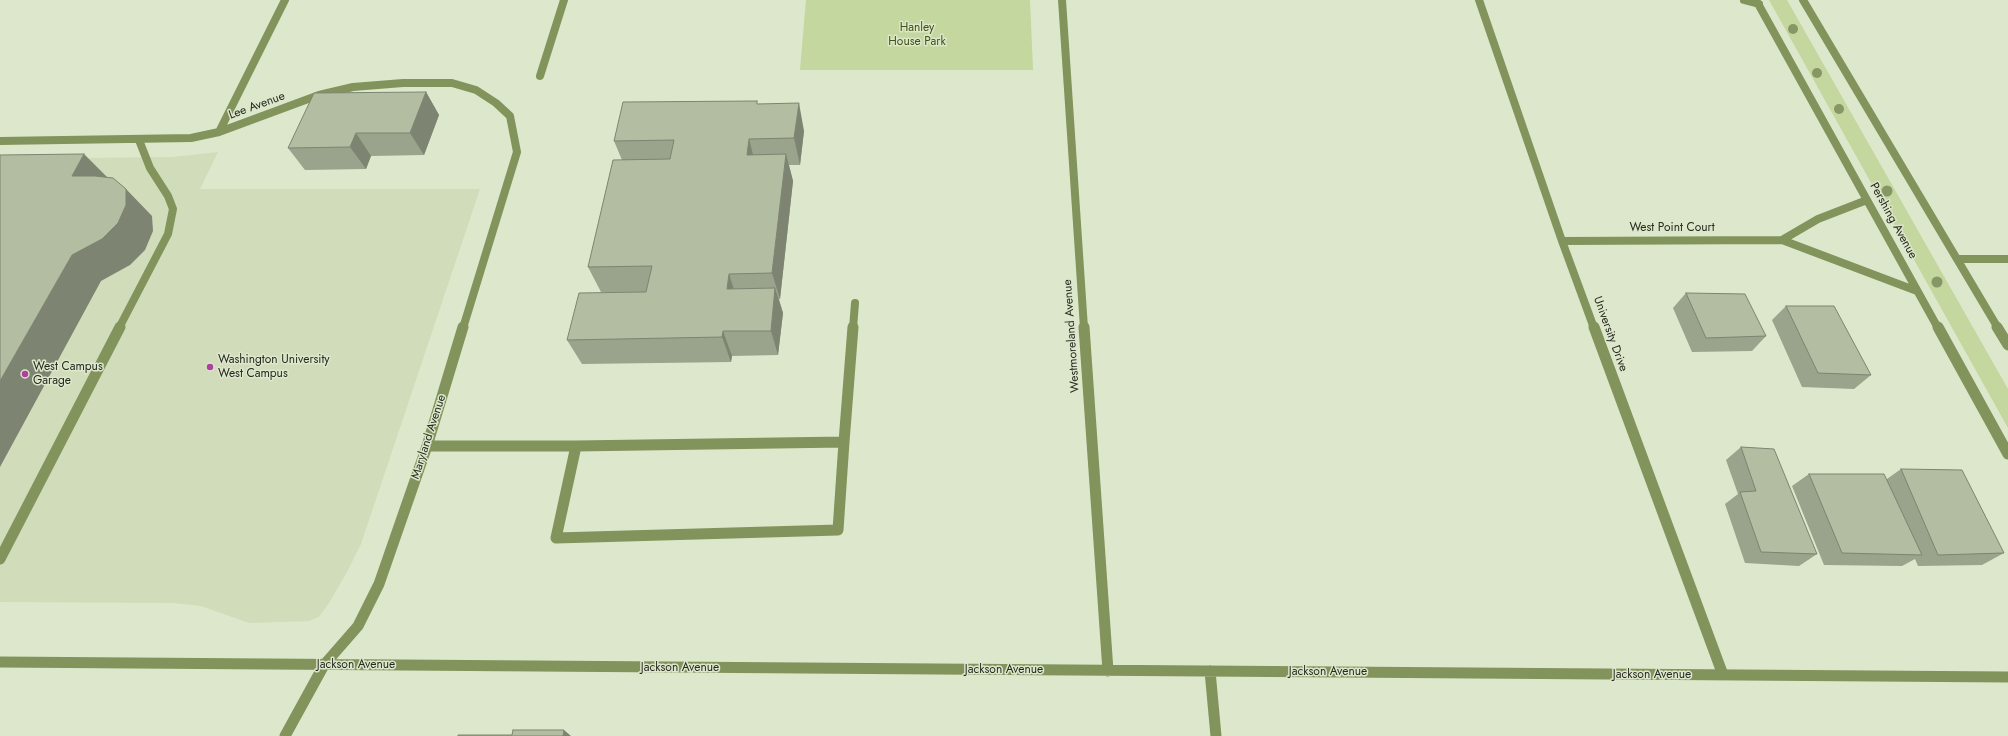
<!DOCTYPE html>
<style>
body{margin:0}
canvas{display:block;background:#dde7cb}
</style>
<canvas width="2008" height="736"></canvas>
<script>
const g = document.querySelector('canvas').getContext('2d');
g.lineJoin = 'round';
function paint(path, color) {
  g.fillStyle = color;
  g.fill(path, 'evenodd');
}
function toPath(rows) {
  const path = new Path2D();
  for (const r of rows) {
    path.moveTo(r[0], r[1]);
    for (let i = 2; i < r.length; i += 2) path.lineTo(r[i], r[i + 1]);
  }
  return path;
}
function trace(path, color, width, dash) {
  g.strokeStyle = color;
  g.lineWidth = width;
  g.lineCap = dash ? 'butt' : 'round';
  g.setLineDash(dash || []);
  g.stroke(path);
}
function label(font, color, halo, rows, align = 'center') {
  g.font = font + ' Jost,sans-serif';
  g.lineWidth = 3;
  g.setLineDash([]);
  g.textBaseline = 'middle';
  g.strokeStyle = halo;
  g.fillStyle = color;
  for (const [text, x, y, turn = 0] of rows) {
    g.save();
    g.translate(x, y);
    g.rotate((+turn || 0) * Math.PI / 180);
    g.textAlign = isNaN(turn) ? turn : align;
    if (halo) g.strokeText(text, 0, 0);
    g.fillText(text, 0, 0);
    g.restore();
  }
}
paint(toPath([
 [218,152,200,189,480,189,361,544,347,572,329,603,319,617,309,621,249,623,201,606,173,603,0,602,0,159,172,157]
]), '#d0dcba');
paint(toPath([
 [806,0,1030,0,1033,70,800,70],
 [1769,0,1787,0,2008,389,2008,428]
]), '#c3d79e');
trace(toPath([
 [1062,0,1084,328],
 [1479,0,1562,241,1594,328],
 [1744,0,1759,4],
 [1756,0,1938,328],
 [1803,0,1998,328],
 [540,76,564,0],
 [219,132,285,0],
 [0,141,191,138,219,132,319,95,353,87,403,83,452,83,476,90,496,103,510,116,517,152,463,328],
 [1782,240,1818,219,1867,200],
 [1562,241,1782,240,1917,291],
 [1957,259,2008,259],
 [119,328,168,234,173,209,168,196,150,168,139,140],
 [853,328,855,303]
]), '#82945c', 8);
trace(toPath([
 [1084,327,1108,671],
 [1594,327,1723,675],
 [1938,327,2008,454],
 [1997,327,2008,345],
 [844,442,853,327],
 [844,442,838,530,556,538,576,446,844,442],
 [427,446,576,446],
 [0,559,120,327],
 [0,662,2008,677],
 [1210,671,1216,736],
 [285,736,324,665,358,626,379,584,427,446,463,327]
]), '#82945c', 11);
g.fillStyle = '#879665';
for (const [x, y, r] of [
 [1793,29,5],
 [1817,73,5],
 [1839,109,5],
 [1887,191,5.5],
 [1937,282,5.5]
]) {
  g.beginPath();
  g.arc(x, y, r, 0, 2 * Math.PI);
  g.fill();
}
paint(toPath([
 [426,92,439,115,424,155,371,156,366,169,305,170,288,148],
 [758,104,804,131,800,165,789,165,793,181,780,299,779,299,783,313,778,355,732,356,731,362,582,364,567,340,647,292,601,292,588,267,622,160,614,141],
 [1686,293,1766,336,1752,351,1692,352,1673,308],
 [1786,306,1871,375,1854,389,1802,387,1772,320],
 [1741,447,1817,554,1799,566,1745,563,1725,504,1738,494,1726,460],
 [1901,469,2004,553,1982,565,1918,566,1915,559,1902,566,1824,565,1792,486,1809,474,1887,479]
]), '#9aa38b');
paint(toPath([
 [426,92,439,115,424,155,410,133],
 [799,103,804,131,800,165,794,138],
 [356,133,371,156,366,169,350,147],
 [749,139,756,166,747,155],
 [84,154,111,181,72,176],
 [786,154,793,181,780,299,772,273],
 [126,189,152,216,153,231,145,250,130,265,101,281,0,467,0,381,72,255],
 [729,274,737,299,727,289],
 [775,288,783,313,778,355,771,331],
 [723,331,732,356,731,362,722,337],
 [564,730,571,736,563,736]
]), '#7d8471');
const building = toPath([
 [426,92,410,133,356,133,350,147,288,148,314,93,426,92],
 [757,101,757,104,799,103,794,138,749,139,747,155,786,154,772,273,729,274,727,289,775,288,771,331,723,331,722,337,567,340,579,293,646,292,652,266,588,267,613,160,670,159,674,140,614,141,623,102,757,101],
 [84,154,72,176,95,176,113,178,126,189,126,205,118,223,102,239,72,255,0,381,0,155,84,154],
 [1686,293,1745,294,1766,336,1706,338,1686,293],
 [1786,306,1834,306,1871,375,1818,373,1786,306],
 [1741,447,1774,449,1817,554,1761,552,1740,492,1756,491,1741,447],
 [1901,469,1962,470,2004,553,1938,555,1901,469],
 [1809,474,1884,474,1922,555,1842,553,1809,474],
 [513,730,564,730,563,736,458,736,458,735,512,735,513,730]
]);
paint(building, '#b3bda2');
trace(building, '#7d8471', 1);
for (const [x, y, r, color] of [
 [210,367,4,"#ae409f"],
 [25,374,4,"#ae409f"]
]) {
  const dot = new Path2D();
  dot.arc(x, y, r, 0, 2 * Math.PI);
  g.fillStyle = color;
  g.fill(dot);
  trace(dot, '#dde7cb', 1.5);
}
label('12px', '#415312', '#dde7cb', [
 ["Hanley",917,28],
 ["House Park",917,42]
]);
label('12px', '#272a20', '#dde7cb', [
 ["Lee Avenue",257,106,-20],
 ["Pershing Avenue",1893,221,61],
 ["West Point Court",1672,228],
 ["University Drive",1610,334,70],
 ["Westmoreland Avenue",1072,336,-94],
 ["Maryland Avenue",429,437,-72],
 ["Jackson Avenue",356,665],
 ["Jackson Avenue",680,668],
 ["Jackson Avenue",1004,670],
 ["Jackson Avenue",1328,672],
 ["Jackson Avenue",1652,675]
]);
label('12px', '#272a20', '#dde7cb', [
 ["Washington University",218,360],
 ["West Campus",218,374],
 ["West Campus",33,367],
 ["Garage",33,381]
], 'left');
</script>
